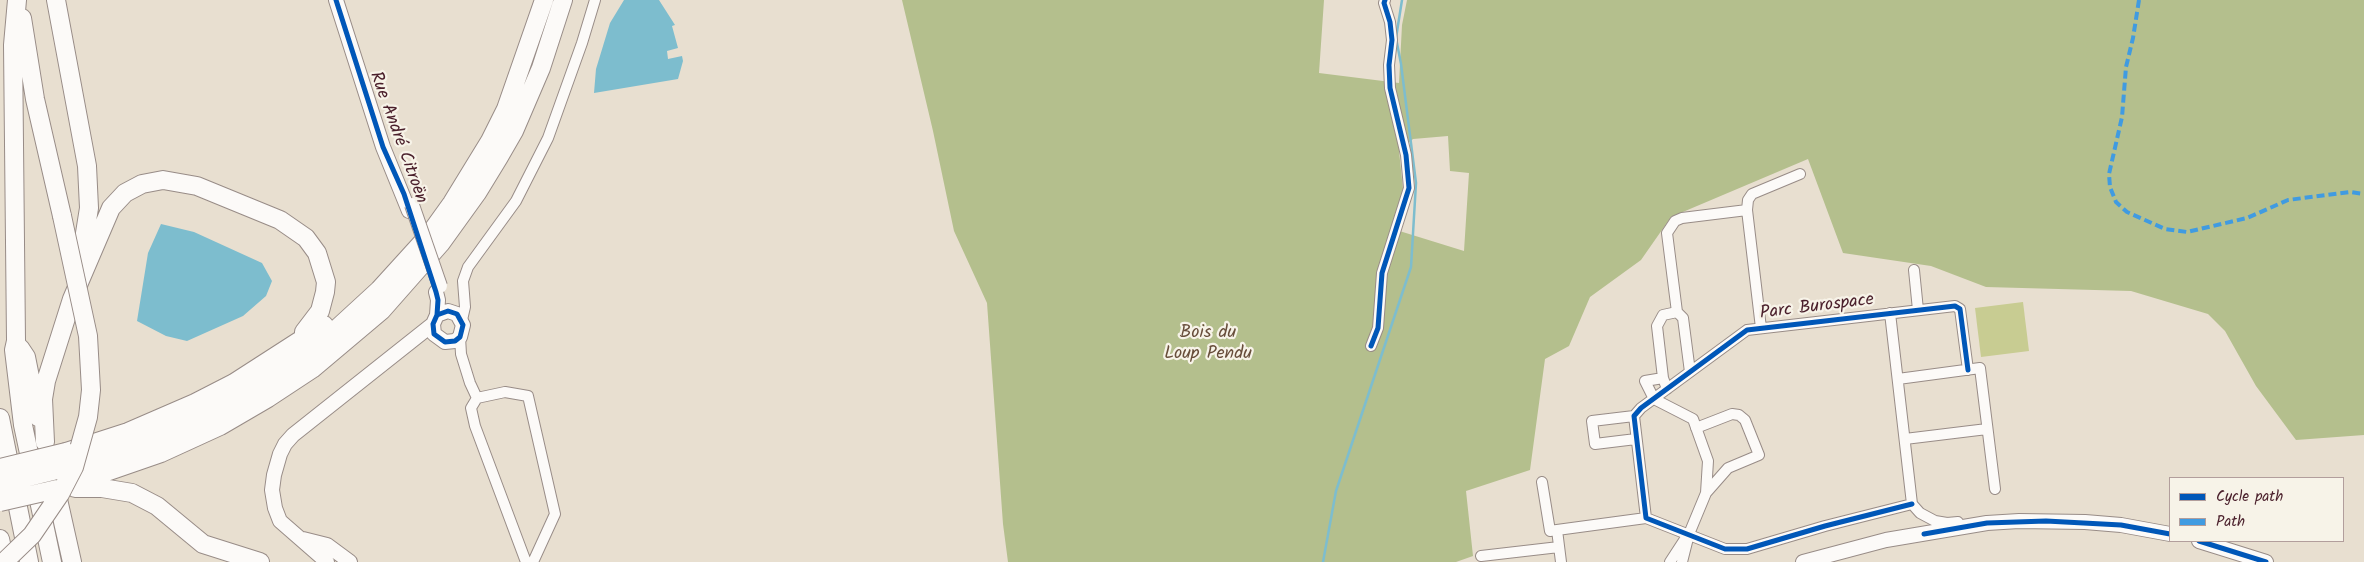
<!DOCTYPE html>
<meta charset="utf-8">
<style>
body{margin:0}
#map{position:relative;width:2364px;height:562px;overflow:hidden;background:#e8dfd0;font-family:Kalam,sans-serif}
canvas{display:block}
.legend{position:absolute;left:2169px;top:477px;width:175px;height:65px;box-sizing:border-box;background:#f7f3e8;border:1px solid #b29e9c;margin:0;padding:6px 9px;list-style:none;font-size:15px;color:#4a1f2b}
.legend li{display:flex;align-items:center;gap:10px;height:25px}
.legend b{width:25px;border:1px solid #b29e9c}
</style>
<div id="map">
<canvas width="2364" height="562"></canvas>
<ul class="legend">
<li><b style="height:6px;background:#0057b8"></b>Cycle path</li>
<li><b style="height:6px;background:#409be1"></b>Path</li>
</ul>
</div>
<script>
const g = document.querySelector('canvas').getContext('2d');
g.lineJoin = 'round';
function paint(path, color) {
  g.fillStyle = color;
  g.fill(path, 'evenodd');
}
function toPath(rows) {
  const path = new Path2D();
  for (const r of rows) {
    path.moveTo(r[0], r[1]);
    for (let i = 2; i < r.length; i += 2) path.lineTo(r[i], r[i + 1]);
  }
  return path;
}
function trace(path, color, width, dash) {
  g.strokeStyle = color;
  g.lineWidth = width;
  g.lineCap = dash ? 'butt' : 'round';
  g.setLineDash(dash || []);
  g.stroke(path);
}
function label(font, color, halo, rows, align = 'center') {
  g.font = font + ' Kalam,sans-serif';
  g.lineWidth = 4.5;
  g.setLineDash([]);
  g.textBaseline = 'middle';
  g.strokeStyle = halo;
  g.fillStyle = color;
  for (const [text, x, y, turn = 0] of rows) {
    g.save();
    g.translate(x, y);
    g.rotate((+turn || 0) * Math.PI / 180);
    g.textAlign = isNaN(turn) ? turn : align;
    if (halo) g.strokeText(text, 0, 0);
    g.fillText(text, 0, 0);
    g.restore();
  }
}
paint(toPath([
 [2023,302,2029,351,1981,357,1975,308]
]), '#c8cc92');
paint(toPath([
 [902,0,1324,0,1319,73,1399,83,1402,25,1407,0,2364,0,2364,435,2296,440,2256,386,2225,331,2208,314,2131,291,1986,287,1931,266,1843,253,1808,159,1671,217,1641,260,1590,297,1569,346,1545,359,1530,470,1466,491,1473,556,1456,562,1008,562,1003,524,987,303,954,231,933,131],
 [1448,136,1450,171,1469,173,1464,251,1393,229,1403,189,1399,151,1413,139]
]), '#b4bf8d');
paint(toPath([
 [624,0,659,0,675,25,672,26,678,48,667,51,668,59,682,56,683,61,678,79,594,93,596,69,610,23],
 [161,224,194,232,262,263,272,281,266,296,243,316,187,341,166,336,137,321,148,253]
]), '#7dbdce');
trace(toPath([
 [1323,562,1336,491,1411,267,1416,183,1401,64,1396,38,1402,0]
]), '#7dbdce', 2.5);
const street = toPath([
 [1914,270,1918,310],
 [1677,312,1683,318,1690,372],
 [1890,313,1912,504,1920,513,1935,521,1947,523,1958,522],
 [462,320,465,307,463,281,468,267,516,201,548,138,582,43,595,0],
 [1761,328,1747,210,1748,200,1752,194,1800,174],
 [460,337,461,354,470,383,477,398,505,392,528,396,555,514,533,562],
 [1371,346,1378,328,1382,273,1409,188,1406,155,1390,88,1389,65,1392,40,1390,22,1384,3,1385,0],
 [1663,378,1645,381,1654,399,1693,419,1708,461,1706,493,1689,534,1682,562],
 [1898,379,1980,368,1995,489],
 [1667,389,1663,378,1657,326,1663,315,1677,312,1667,233,1675,221,1682,218,1747,210],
 [477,398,471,408,475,426,526,562],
 [1634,416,1592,421,1595,444,1636,439],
 [1696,428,1732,414,1739,415,1745,420,1759,455,1728,468,1706,493],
 [1905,439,1987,429],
 [1542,482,1550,531,1557,530],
 [1912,504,1825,526,1747,549,1725,549,1646,518,1634,416,1641,408,1747,330,1955,306,1960,309,1968,370],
 [1481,556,1559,547],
 [1561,562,1557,530,1646,518],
 [1670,562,1685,539]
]);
const secondary = toPath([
 [336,0,383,147,409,211],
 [436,292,438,300,437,315,433,324,434,334,445,342,455,341,460,337,463,325,457,314,448,311,437,315],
 [303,539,327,545,350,562],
 [2199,541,2266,562],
 [327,562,280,521,275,508,272,490,274,475,280,454,285,444,293,435,433,324],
 [1803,562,1886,540,1987,523,2019,521,2085,522,2121,525,2170,534]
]);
const highway = toPath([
 [17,0,13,45,16,341,14,350,23,425,52,562],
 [56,0,87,166,89,208,82,252],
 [22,18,35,99,62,216],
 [20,348,26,357,38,417],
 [0,418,29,562],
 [45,442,43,399,46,381,72,299,111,208,125,193,142,184,163,180,197,186,280,220,306,238,317,253,326,282,325,292,320,311,304,332],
 [66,452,128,432,195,403,234,383,324,325],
 [69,467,157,438,240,397,293,363,330,335,379,290,429,235,452,203,490,141,506,109,544,0],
 [55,486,72,562],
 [75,488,102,488,132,493,157,506,203,544,260,562],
 [57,489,161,453,220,426,268,398,312,369,382,310,441,243,477,193,499,157,514,131,541,68,563,0],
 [0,539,5,562]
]);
trace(street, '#988c87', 12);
trace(secondary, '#988c87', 16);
trace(highway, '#988c87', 20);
trace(street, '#fcfaf8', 10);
trace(secondary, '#fcfaf8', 14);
trace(highway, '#fcfaf8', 18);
const secondaryBridge = toPath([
 [412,205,440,286]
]);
const highwayBridge = toPath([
 [0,468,66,452],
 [0,484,69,467],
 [0,502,57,489],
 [4,562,32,535,60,494,74,467,88,417,91,390,88,336,62,216]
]);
trace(secondaryBridge, '#988c87', 16, []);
trace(highwayBridge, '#988c87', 20, []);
trace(secondaryBridge, '#fcfaf8', 14);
trace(highwayBridge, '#fcfaf8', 18);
trace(toPath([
 [2139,0,2133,38,2126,67,2122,117,2109,174,2110,187,2116,202,2127,212,2165,229,2187,232,2247,218,2288,200,2350,192,2364,194]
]), '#409be1', 4, [8, 4]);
trace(toPath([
 [336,0,383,147,404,194,436,292,438,300,437,315,433,324,434,334,445,342,455,341,460,337,463,325,457,314,448,311,437,315],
 [1371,346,1378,328,1382,273,1409,188,1406,155,1390,88,1389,65,1392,40,1390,22,1384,3,1385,0],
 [1912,504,1825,526,1747,549,1725,549,1646,518,1634,416,1641,408,1747,330,1955,306,1960,309,1968,370],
 [1924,534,1987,523,2046,521,2121,525,2170,534],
 [2199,541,2266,562]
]), '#0057b8', 5);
label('18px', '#4a1f2b', '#f7f3e8', [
 ["Rue André Citroën",397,138,70],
 ["Parc Burospace",1817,308,-7]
]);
label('18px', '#684e3b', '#f7f3e8', [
 ["Bois du",1208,334],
 ["Loup Pendu",1208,355]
]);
</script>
